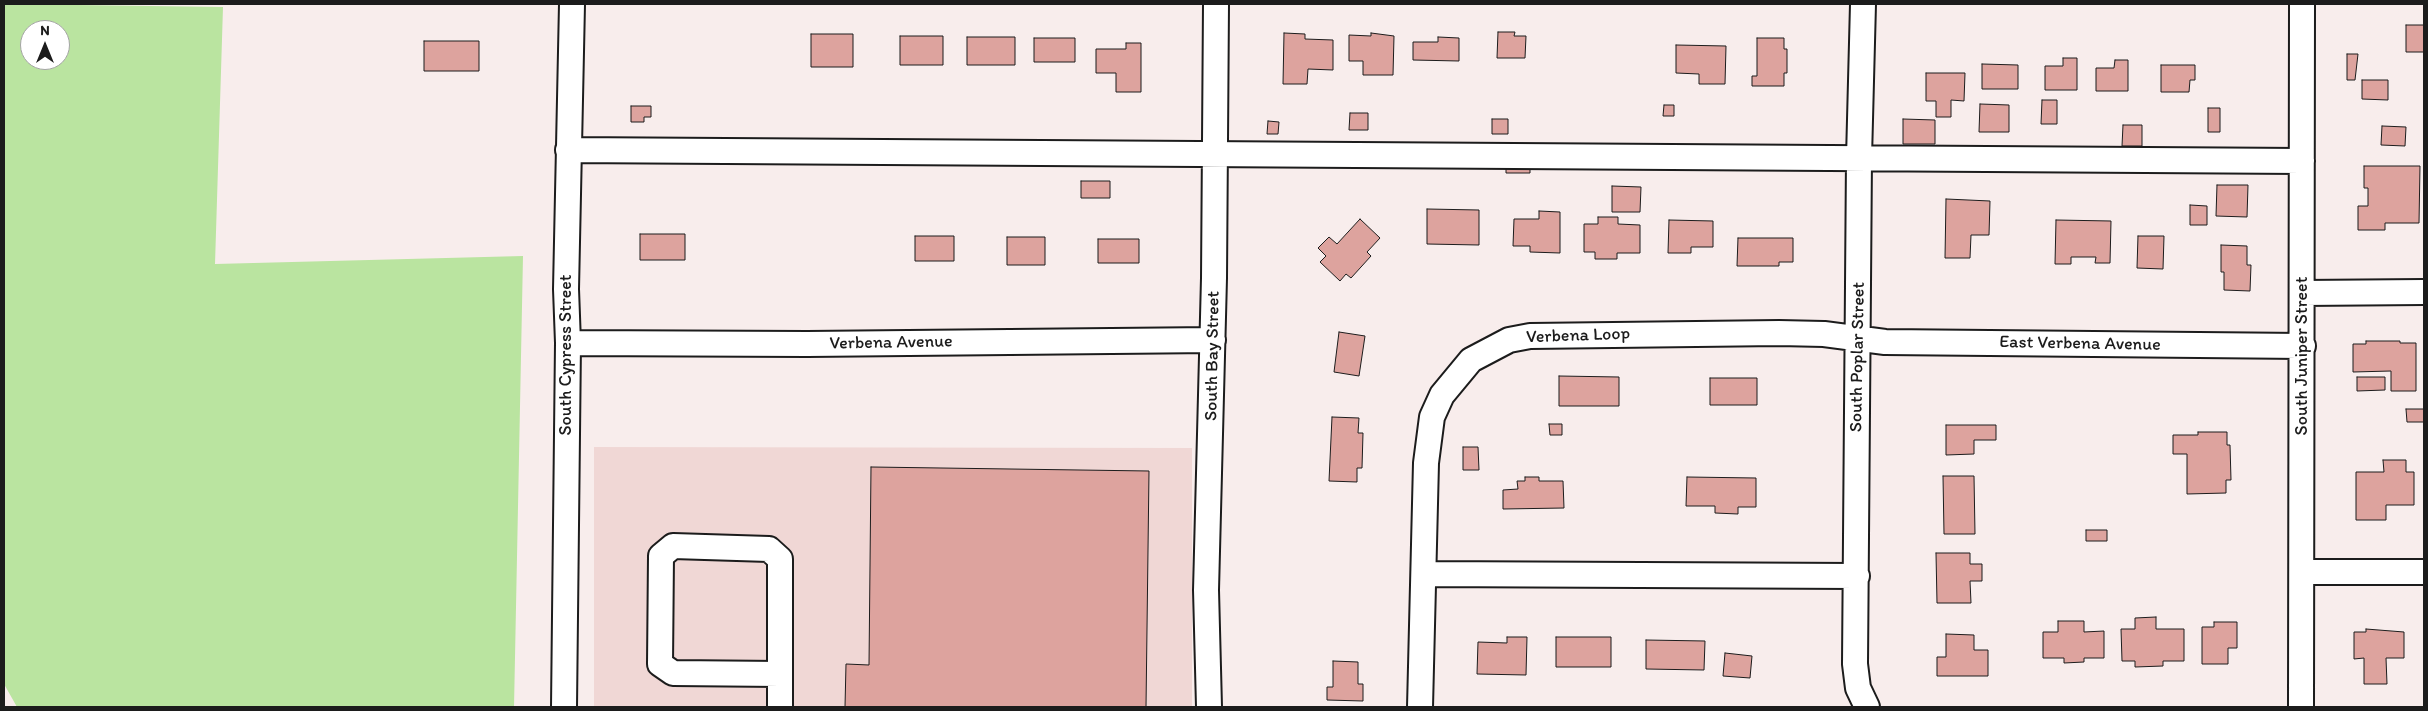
<!DOCTYPE html>
<style>
body{margin:0}
#map{position:relative;width:2428px;height:711px;overflow:hidden;background:#f8edec;font-family:Itim,sans-serif}
canvas{display:block}
.frame{position:absolute;inset:0;border:5px solid #1c1c1c;pointer-events:none}
.north{position:absolute;left:20px;top:20px;width:50px;height:50px;box-sizing:border-box;background:#fff;border:1px solid #a4a4a4;border-radius:50%;rotate:0deg;font-size:14px;font-weight:700;line-height:20px;text-align:center;color:#1c1c1c}
.north::after{content:'';display:block;margin:auto;width:18px;height:22px;background:#1c1c1c;clip-path:polygon(50% 0,100% 100%,50% 72%,0 100%)}
</style>
<div id="map">
<canvas width="2428" height="711"></canvas>
<div class="frame"></div>
<div class="north">N</div>
</div>
<script>
const g = document.querySelector('canvas').getContext('2d');
g.lineJoin = 'round';
function paint(path, color) {
  g.fillStyle = color;
  g.fill(path, 'evenodd');
}
function toPath(rows) {
  const path = new Path2D();
  for (const r of rows) {
    path.moveTo(r[0], r[1]);
    for (let i = 2; i < r.length; i += 2) path.lineTo(r[i], r[i + 1]);
  }
  return path;
}
function trace(path, color, width, dash) {
  g.strokeStyle = color;
  g.lineWidth = width;
  g.lineCap = dash ? 'butt' : 'round';
  g.setLineDash(dash || []);
  g.stroke(path);
}
function label(font, color, halo, rows, align = 'center') {
  g.font = font + ' Itim,sans-serif';
  g.lineWidth = 4;
  g.setLineDash([]);
  g.textBaseline = 'middle';
  g.strokeStyle = halo;
  g.fillStyle = color;
  for (const [text, x, y, turn = 0] of rows) {
    g.save();
    g.translate(x, y);
    g.rotate((+turn || 0) * Math.PI / 180);
    g.textAlign = isNaN(turn) ? turn : align;
    if (halo) g.strokeText(text, 0, 0);
    g.fillText(text, 0, 0);
    g.restore();
  }
}
paint(toPath([
 [594,447,1192,448,1192,707,594,707]
]), '#f0d7d5');
paint(toPath([
 [4,4,223,7,215,264,523,256,514,707,17,707,4,684],
 [30,30,60,30,60,60,30,60]
]), '#bae4a0');
const building = toPath([
 [2406,25,2424,25,2424,52,2406,52,2406,25],
 [1498,32,1515,32,1514,36,1526,36,1525,58,1497,58,1498,32],
 [1284,33,1305,34,1305,39,1333,40,1333,70,1308,69,1307,84,1283,84,1284,33],
 [1371,33,1394,36,1393,75,1363,75,1363,61,1349,61,1349,35,1371,36,1371,33],
 [811,34,853,34,853,67,811,67,811,34],
 [900,36,943,36,943,65,900,65,900,36],
 [967,37,1015,37,1015,65,967,65,967,37],
 [1438,37,1459,38,1459,61,1413,60,1413,42,1438,42,1438,37],
 [1034,38,1075,38,1075,62,1034,62,1034,38],
 [1757,38,1784,38,1784,49,1787,49,1787,73,1784,73,1784,86,1752,86,1752,76,1757,76,1757,38],
 [424,41,479,41,479,71,424,71,424,41],
 [1126,43,1141,43,1141,92,1116,92,1116,73,1096,73,1096,49,1126,49,1126,43],
 [1676,45,1726,46,1725,84,1699,84,1699,74,1676,73,1676,45],
 [2347,54,2358,54,2355,80,2347,80,2347,54],
 [2063,58,2077,58,2077,90,2045,90,2045,66,2063,66,2063,58],
 [2115,60,2128,60,2128,91,2096,91,2096,68,2114,68,2115,60],
 [1982,64,2018,65,2018,89,1982,89,1982,64],
 [2161,65,2195,65,2195,80,2190,80,2189,92,2161,92,2161,65],
 [1926,73,1965,73,1964,101,1951,100,1951,117,1936,117,1936,101,1926,101,1926,73],
 [2362,80,2388,80,2388,100,2362,99,2362,80],
 [2042,100,2057,100,2057,124,2041,124,2042,100],
 [1980,104,2009,105,2009,132,1979,132,1980,104],
 [1664,105,1674,105,1674,116,1663,116,1664,105],
 [631,106,651,106,651,117,644,117,644,122,631,122,631,106],
 [2208,108,2220,108,2220,132,2208,132,2208,108],
 [1350,113,1368,113,1368,130,1349,130,1350,113],
 [1492,119,1508,119,1508,134,1492,134,1492,119],
 [1903,119,1935,120,1935,144,1903,144,1903,119],
 [1268,121,1279,122,1278,134,1267,134,1268,121],
 [2123,125,2142,125,2142,146,2122,146,2123,125],
 [2382,126,2406,127,2405,146,2381,145,2382,126],
 [1506,161,1530,161,1530,173,1506,173,1506,161],
 [2364,166,2420,166,2419,223,2385,223,2385,230,2358,230,2358,206,2368,206,2368,188,2364,188,2364,166],
 [1081,181,1110,181,1110,198,1081,198,1081,181],
 [2217,185,2248,185,2247,217,2216,216,2217,185],
 [1612,186,1641,187,1640,212,1612,212,1612,186],
 [1946,199,1990,201,1989,235,1971,235,1970,258,1945,258,1946,199],
 [2190,205,2207,206,2207,225,2190,225,2190,205],
 [1427,209,1479,210,1479,245,1427,244,1427,209],
 [1539,211,1560,212,1560,253,1530,252,1530,246,1513,246,1514,219,1539,219,1539,211],
 [1598,217,1618,217,1618,224,1640,225,1640,253,1617,253,1617,259,1595,259,1595,252,1584,252,1584,224,1598,224,1598,217],
 [1360,219,1380,238,1367,252,1371,256,1351,278,1346,274,1340,281,1320,262,1326,256,1318,248,1329,237,1337,244,1360,219],
 [1669,220,1713,221,1713,247,1691,247,1691,253,1668,253,1669,220],
 [2056,220,2111,221,2110,263,2095,263,2096,257,2071,257,2071,264,2055,264,2056,220],
 [640,234,685,234,685,260,640,260,640,234],
 [915,236,954,236,954,261,915,261,915,236],
 [2138,236,2164,236,2163,269,2137,268,2138,236],
 [1007,237,1045,237,1045,265,1007,265,1007,237],
 [1738,238,1793,238,1793,262,1779,262,1779,266,1737,266,1738,238],
 [1098,239,1139,239,1139,263,1098,263,1098,239],
 [2221,245,2247,246,2247,265,2251,265,2250,291,2224,290,2224,272,2221,272,2221,245],
 [1339,332,1365,336,1359,376,1334,372,1339,332],
 [2366,341,2400,341,2400,343,2416,343,2416,391,2391,391,2391,371,2353,372,2353,344,2366,344,2366,341],
 [1559,376,1619,377,1619,406,1559,406,1559,376],
 [2357,377,2385,377,2385,390,2357,391,2357,377],
 [1710,378,1757,378,1757,405,1710,405,1710,378],
 [2406,409,2424,409,2424,422,2407,422,2406,409],
 [1332,417,1359,418,1358,433,1363,433,1362,468,1357,468,1357,482,1329,481,1332,417],
 [1549,424,1562,424,1562,435,1550,435,1549,424],
 [1946,425,1996,425,1996,440,1974,440,1974,454,1946,455,1946,425],
 [2198,432,2227,432,2227,445,2230,445,2231,480,2226,480,2226,493,2187,494,2187,454,2173,454,2173,435,2198,435,2198,432],
 [1463,447,1478,447,1479,470,1463,470,1463,447],
 [2383,460,2406,460,2406,472,2414,472,2414,505,2386,505,2386,520,2356,520,2356,472,2384,472,2383,460],
 [871,467,1149,471,1146,707,845,707,846,664,869,665,871,467],
 [1943,476,1974,476,1975,534,1944,534,1943,476],
 [1525,477,1539,477,1539,481,1563,481,1564,508,1503,509,1503,490,1518,489,1517,481,1525,481,1525,477],
 [1687,477,1756,478,1756,507,1738,507,1738,514,1715,513,1715,506,1686,506,1687,477],
 [2086,530,2107,530,2107,541,2086,541,2086,530],
 [1936,553,1970,553,1970,564,1982,564,1982,581,1970,581,1971,603,1937,603,1936,553],
 [2156,617,2156,629,2184,629,2184,661,2163,661,2163,666,2135,667,2135,661,2122,661,2121,629,2135,629,2135,618,2156,617],
 [2058,621,2084,621,2084,632,2104,631,2104,658,2084,658,2084,662,2064,663,2064,658,2043,658,2043,632,2058,632,2058,621],
 [2214,622,2237,622,2237,648,2228,648,2228,664,2202,664,2202,627,2214,627,2214,622],
 [2366,629,2404,632,2404,658,2386,658,2387,684,2364,684,2364,658,2354,659,2354,632,2366,632,2366,629],
 [1946,634,1974,635,1974,650,1988,650,1988,676,1937,676,1937,657,1946,657,1946,634],
 [1507,637,1527,637,1526,675,1477,674,1478,642,1507,643,1507,637],
 [1556,637,1611,637,1611,667,1556,667,1556,637],
 [1646,640,1705,641,1704,670,1646,669,1646,640],
 [1725,653,1752,656,1750,678,1723,676,1725,653],
 [1333,661,1358,662,1358,684,1363,684,1363,701,1327,700,1327,687,1333,687,1333,661]
]);
paint(building, '#dda39e');
trace(building, '#1c1c1c', 1);
const minor = toPath([
 [1863,4,1859,158,1855,664,1858,688,1867,707],
 [568,150,2302,161],
 [2302,293,2424,292],
 [568,343,807,344,1213,340],
 [2302,572,2424,572],
 [1424,574,1857,576],
 [780,674,673,673,660,664,661,556,673,546,769,549,780,559,780,707],
 [564,707,568,343,566,289,572,4],
 [1209,707,1206,590,1214,278,1216,4],
 [1420,707,1426,463,1432,417,1442,395,1471,360,1509,340,1530,336,1779,333,1824,334,1885,342,2303,346],
 [2301,707,2302,4]
]);
trace(minor, '#1c1c1c', 28);
trace(minor, '#fff', 24);
label('18px', '#1c1c1c', '#fff', [
 ["Verbena Loop",1578,336,-2],
 ["Verbena Avenue",891,343,-1],
 ["East Verbena Avenue",2080,344,1],
 ["South Cypress Street",566,355,-90],
 ["South Bay Street",1213,356,-89],
 ["South Juniper Street",2302,356,-90],
 ["South Poplar Street",1858,357,-89]
]);
</script>
